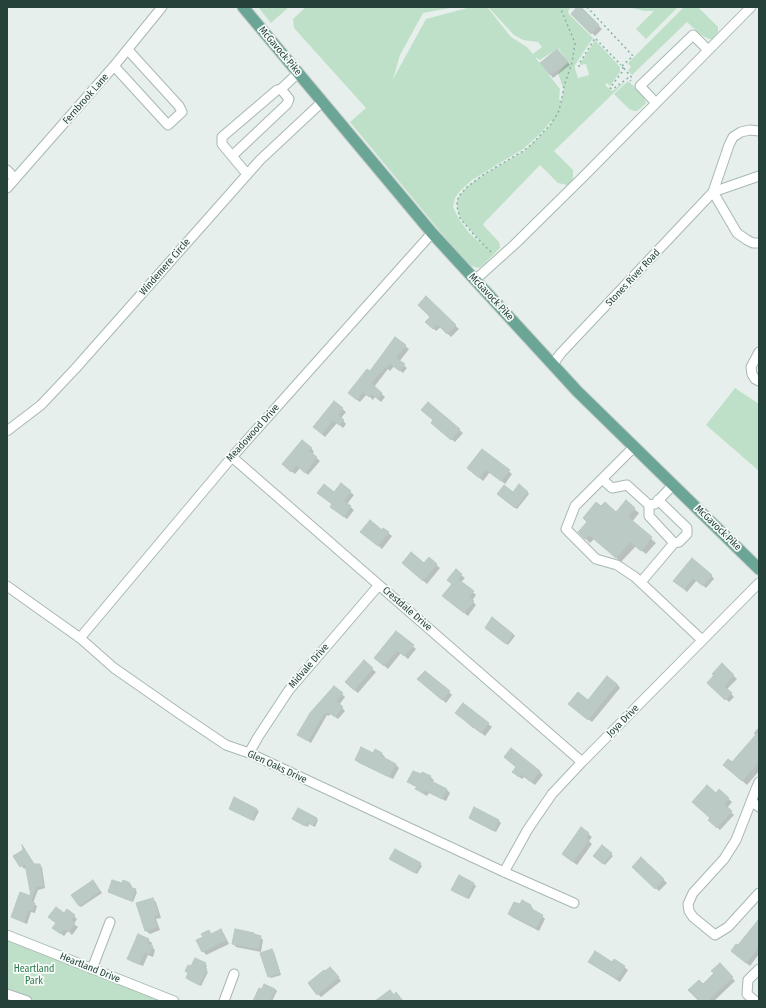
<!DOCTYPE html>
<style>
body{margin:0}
#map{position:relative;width:766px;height:1008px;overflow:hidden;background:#e6efeb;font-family:"Fira Sans Condensed",sans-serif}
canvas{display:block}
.frame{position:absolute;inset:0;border:8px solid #24423a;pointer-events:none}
</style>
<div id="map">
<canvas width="766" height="1008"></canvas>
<div class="frame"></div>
</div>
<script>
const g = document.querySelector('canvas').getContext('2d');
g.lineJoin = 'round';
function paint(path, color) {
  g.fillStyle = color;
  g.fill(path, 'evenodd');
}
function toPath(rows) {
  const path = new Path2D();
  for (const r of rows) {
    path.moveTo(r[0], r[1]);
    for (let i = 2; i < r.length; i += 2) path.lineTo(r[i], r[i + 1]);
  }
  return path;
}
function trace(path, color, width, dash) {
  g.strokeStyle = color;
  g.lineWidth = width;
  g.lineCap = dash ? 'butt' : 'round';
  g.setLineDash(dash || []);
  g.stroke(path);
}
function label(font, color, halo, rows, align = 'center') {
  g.font = font + ' "Fira Sans Condensed",sans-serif';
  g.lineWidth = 3.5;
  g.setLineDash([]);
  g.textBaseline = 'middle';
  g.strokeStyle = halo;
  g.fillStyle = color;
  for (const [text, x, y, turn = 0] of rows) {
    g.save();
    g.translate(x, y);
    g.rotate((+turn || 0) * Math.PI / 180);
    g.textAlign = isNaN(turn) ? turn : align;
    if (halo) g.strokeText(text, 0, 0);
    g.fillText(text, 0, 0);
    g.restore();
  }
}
paint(toPath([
 [258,7,289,7,271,23],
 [306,7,455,7,423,13,400,55,393,79,426,19,471,7,487,7,511,37,527,47,533,54,542,47,538,42,523,40,514,35,488,7,559,7,568,29,559,7,573,7,569,9,568,13,593,38,575,65,575,68,578,78,589,75,586,64,580,65,580,64,595,40,620,67,620,72,610,86,607,83,605,85,612,91,626,81,554,151,573,170,573,179,570,184,567,185,558,183,540,165,484,223,483,225,499,242,500,248,482,266,479,268,471,266,457,252,350,122,366,108,294,28,293,19],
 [558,48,568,62,558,73,563,88,564,87,561,103,560,106,561,99,559,100,560,89,535,57,540,60],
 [552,120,551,124,539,137,524,151,483,175,467,187,459,196,457,201,457,207,460,218,484,246,469,233,459,219,453,207,455,198,460,191,472,180,523,149,541,133],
 [629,7,678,7,646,39,636,29,654,11,644,11],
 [684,7,698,7,718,27,718,32,712,39,709,39,701,35,687,22,632,75,628,70,631,67,628,63],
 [628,81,639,91,645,100,646,103,644,105,637,111,634,111,629,109,614,94],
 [735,388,759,404,759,471,706,425],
 [7,935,174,1001,7,1001]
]), '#bfe0c8');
paint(toPath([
 [579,7,602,29,595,36,572,14],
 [560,53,570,65,553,78,541,63],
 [426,298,459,329,451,337,441,327,436,331,427,322,431,317],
 [396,339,409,349,399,362,407,368,403,373,394,366,390,371,388,369,374,387,385,397,381,402,375,397,373,400,367,394,360,402,352,396],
 [334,402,346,412,341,418,346,424,343,428,337,423,325,437,317,430],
 [428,404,463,433,455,442,435,426,434,420],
 [311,448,314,452,312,454,320,461,308,475,300,468,295,474,287,468],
 [482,450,512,474,505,484,490,472,483,481,468,468],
 [350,492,354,495,347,504,354,510,347,519,335,510,333,505,319,493,335,493],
 [527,492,529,494,517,509,500,496],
 [626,502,639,513,632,522,656,543,646,554,636,546,621,562,594,539,590,543,584,537,616,513],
 [383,529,392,536,382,549,365,535,382,531],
 [429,559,440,568,427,584,406,566,425,565],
 [461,575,465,578,461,582,476,595,472,601,476,605,468,616,447,599,453,584],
 [711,575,714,579,706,588,697,580,687,592,675,581],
 [488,629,513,634,515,636,508,645],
 [396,632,416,649,408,659,401,653,388,669,379,661],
 [722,665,737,679,727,689,734,697,729,702,709,683],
 [372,669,376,672,358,693,349,686],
 [422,682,449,692,452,695,446,703],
 [617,684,620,688,592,722,573,707,588,701],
 [334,687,345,697,339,705,345,711,338,719,331,714,328,716,327,715,311,743,298,734],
 [463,704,492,727,485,736,474,727,473,728,456,713],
 [759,727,759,771,747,785,729,769,733,764,756,736,754,733],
 [374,754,382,754,385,757,384,759,395,764,399,768,393,779,359,763,356,759],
 [539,771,543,775,535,785,524,777,522,779,514,772],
 [430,777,434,780,432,783,447,790,450,793,446,801,429,793,427,796,420,792,417,789,417,787,412,785,409,782],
 [719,791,732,802,727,808,734,815,720,830,709,820,711,818,716,794],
 [232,810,257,810,259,811,254,821],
 [316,818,318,820,315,827,309,824,308,827,296,821],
 [470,818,499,821,501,823,496,832,472,820],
 [581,828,592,837,589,841,592,844,577,865,566,857],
 [24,848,35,865,39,865,42,867,45,888,38,890,33,903,37,906,35,913,31,912,27,924,15,919,12,917,32,897,27,867,24,869,15,856,24,851],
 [611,854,613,856,605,865,596,858],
 [641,858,667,883,659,891,633,867],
 [391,859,420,864,422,866,417,874,393,861],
 [95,883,102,893,81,907,79,905],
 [130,884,132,886,131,888,135,890,137,892,133,902,111,893,109,891,122,885],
 [474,884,476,886,469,899,454,892],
 [153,899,156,902,161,918,156,919,160,930,150,934,146,931],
 [522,902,531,906,534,910,533,911,542,916,545,919,539,931,512,917,509,914,520,906],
 [64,914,74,916,77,919,74,924,78,927,72,935,68,931,64,936,57,931,56,923,49,917],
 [759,924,759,954,750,966,735,954],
 [221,930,224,934,229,944,206,955,203,951,204,938,208,931,212,935],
 [260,937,263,940,261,952,236,947,233,943],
 [148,940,152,943,151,946,155,950,153,957,148,955,143,966,132,962,128,958],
 [272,950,274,952,281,975,271,978,269,976],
 [590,962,613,963,624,967,628,970,620,982,593,965],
 [205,964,207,966,205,969,208,972,201,986,189,980,187,978,191,968],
 [720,965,735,981,714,1001,700,1001,703,985,715,973],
 [334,971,341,981,321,997,318,994],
 [275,989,277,991,272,1001,254,1001]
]), '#0003');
const building = toPath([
 [577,7,581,7,599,25,591,34,571,14,577,7],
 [557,49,568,62,550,75,540,63,557,49],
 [426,296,456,325,447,334,437,324,433,329,425,322,430,317,418,305,426,296],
 [395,337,406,345,396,358,405,364,400,371,390,364,386,368,385,367,371,383,382,393,378,399,372,394,369,397,363,392,357,400,348,393,367,369,370,371,395,337],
 [334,401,343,408,338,415,344,420,339,425,333,420,322,434,313,427,334,401],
 [428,402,460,429,451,440,431,423,433,420,421,410,428,402],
 [302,440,312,448,309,451,317,457,305,473,296,465,291,472,282,464,302,440],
 [482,449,510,470,501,481,486,470,479,478,467,468,482,449],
 [341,483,351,491,344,501,351,506,344,517,330,507,332,504,317,493,324,484,334,492,341,483],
 [519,484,528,492,515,508,497,494,504,485,513,492,519,484],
 [626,500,635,508,628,517,652,537,641,551,630,542,616,558,589,535,585,539,578,532,587,522,583,518,596,502,601,506,605,502,616,512,626,500],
 [370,520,382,530,383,528,389,532,378,546,360,532,370,520],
 [411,552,424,563,429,557,437,564,423,581,402,563,411,552],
 [692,558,712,575,703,586,693,578,684,589,673,581,692,558],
 [456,569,462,574,458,579,474,591,469,597,474,601,464,613,442,596,452,584,447,580,456,569],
 [492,617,513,634,506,644,485,628,492,617],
 [396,631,414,645,404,656,397,650,384,666,374,658,396,631],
 [364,660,373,668,354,690,345,682,364,660],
 [722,663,734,675,724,686,732,693,725,700,707,683,714,675,712,674,722,663],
 [425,671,450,691,442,700,417,679,425,671],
 [607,676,617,684,588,720,568,704,578,692,588,700,607,676],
 [334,686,343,693,336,701,343,707,335,717,328,712,325,714,324,713,308,741,297,735,310,713,334,686],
 [463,703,489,723,481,733,455,713,463,703],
 [759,731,759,762,742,781,723,765,728,759,732,762,759,731],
 [361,747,373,753,375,749,382,753,381,756,396,764,389,777,355,760,361,747],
 [511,748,540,771,531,782,521,774,519,777,512,772,516,767,504,757,511,748],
 [413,771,421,774,422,772,431,776,429,780,447,789,442,799,425,790,424,793,415,789,417,786,407,782,413,771],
 [707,785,716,793,719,789,729,798,724,804,732,811,717,828,708,820,710,818,692,802,707,785],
 [234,797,257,809,252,820,229,809,234,797],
 [474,807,499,820,494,831,469,818,474,807],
 [298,808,317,818,313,825,307,822,305,826,292,819,298,808],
 [581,827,589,833,586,838,589,840,573,862,562,854,581,827],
 [22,845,34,864,40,864,43,886,36,887,31,901,35,903,32,911,28,910,24,922,11,917,20,892,31,896,25,864,20,867,13,856,23,850,22,845],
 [602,845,612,853,603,864,593,856,602,845],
 [395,849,421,863,415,873,389,859,395,849],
 [641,857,664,879,655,889,632,867,641,857],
 [459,875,474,883,467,898,451,890,459,875],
 [93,880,100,891,79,906,71,895,93,880],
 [112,880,122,883,123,880,130,883,129,887,136,889,131,901,108,892,112,880],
 [153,898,158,914,154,916,157,927,145,931,136,903,153,898],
 [522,900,531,905,530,908,543,915,536,928,508,914,514,902,520,904,522,900],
 [56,907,64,913,67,909,75,915,71,920,75,923,69,932,64,929,61,934,52,928,56,923,48,917,56,907],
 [759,919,759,947,746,963,731,951,736,944,738,945,759,919],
 [221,929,226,940,202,952,196,940,203,937,201,934,209,930,211,934,221,929],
 [235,929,254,933,254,934,261,936,258,949,232,944,235,929],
 [138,934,149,939,147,944,153,946,149,954,145,952,139,964,127,959,138,934],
 [272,949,280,973,268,977,260,953,272,949],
 [595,951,612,962,614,959,625,966,617,979,588,962,595,951],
 [195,958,206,963,204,967,207,969,199,985,186,978,188,973,185,971,188,965,191,966,195,958],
 [720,963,733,977,708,1001,699,1001,688,990,699,980,703,984,714,973,711,971,720,963],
 [330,967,339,977,317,995,308,983,324,970,325,971,330,967],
 [264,984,275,989,270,1001,253,1001,259,988,262,989,264,984],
 [390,990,394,995,396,992,403,1001,375,1001,390,990]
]);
paint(building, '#bbcac4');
trace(building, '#b8c9c2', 1);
const minor = toPath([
 [114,66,168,125,182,112,179,106,128,50],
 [281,89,298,73],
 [656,103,640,86,693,35,708,50],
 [232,156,287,104,289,99,281,89,277,90,222,137,222,144,247,174],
 [7,170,15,179],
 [7,188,114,66,162,7],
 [713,192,729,145,733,137,741,132,750,130,759,131],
 [713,192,737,233,747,240,753,243,759,243],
 [475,280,515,244,583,177,751,7],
 [759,352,751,367,752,374,755,379,759,381],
 [553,364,561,353,713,192,759,176],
 [7,431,41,405,75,369,260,160,322,102],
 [634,447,575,506,566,529,596,559,617,565,635,577,702,640],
 [232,457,582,762],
 [602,479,612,488,627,485,649,505,655,504,673,485],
 [649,505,649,516,674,543,679,542,687,534,687,528,658,500],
 [641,582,674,543],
 [7,586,80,638,114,668,180,714,226,745,249,753,504,872,574,903],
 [80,638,232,457,432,233],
 [249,753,258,737,289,690,379,585],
 [759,782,756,789,736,840,724,859,693,893,688,904,689,911,693,917,715,935,728,927,759,893],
 [751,801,759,807],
 [504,872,528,829,552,794,582,762,759,583],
 [7,935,174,1001],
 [92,969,110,922],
 [7,994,27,1001],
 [224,1001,234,974],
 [755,1001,747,994,748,980,759,969]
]);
const major = toPath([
 [243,7,432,233,577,391,759,569]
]);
trace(minor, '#a8b8b2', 11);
trace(major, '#c2cac8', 13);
trace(toPath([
 [587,7,633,56,622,66,633,79],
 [582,8,582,7],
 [579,67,579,64,595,38,621,65],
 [623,67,622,72,610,88,613,89,628,78,631,81],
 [491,252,474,235,460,218,457,207,457,201,459,196,467,187,483,175,523,151,532,144,551,124,558,113,561,103,564,86,572,63,575,43,560,7]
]), '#86b3a5', 1.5, [2, 3]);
trace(minor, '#fff', 9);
trace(major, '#6aa596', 11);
label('10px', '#24423a', '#f7fbf9', [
 ["McGavock Pike",280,51,50],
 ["Fernbrook Lane",86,99,-49],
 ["Windemere Circle",165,267,-49],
 ["Stones River Road",633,278,-47],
 ["McGavock Pike",491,297,47],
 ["Meadowood Drive",253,433,-48],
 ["McGavock Pike",718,528,44],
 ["Crestdale Drive",407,609,41],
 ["Midvale Drive",309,666,-49],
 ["Joya Drive",623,721,-45],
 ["Glen Oaks Drive",277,767,25],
 ["Heartland Drive",90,968,22]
]);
label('10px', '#2d7a4b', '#f7fbf9', [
 ["Heartland",34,969],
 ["Park",34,981]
]);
</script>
